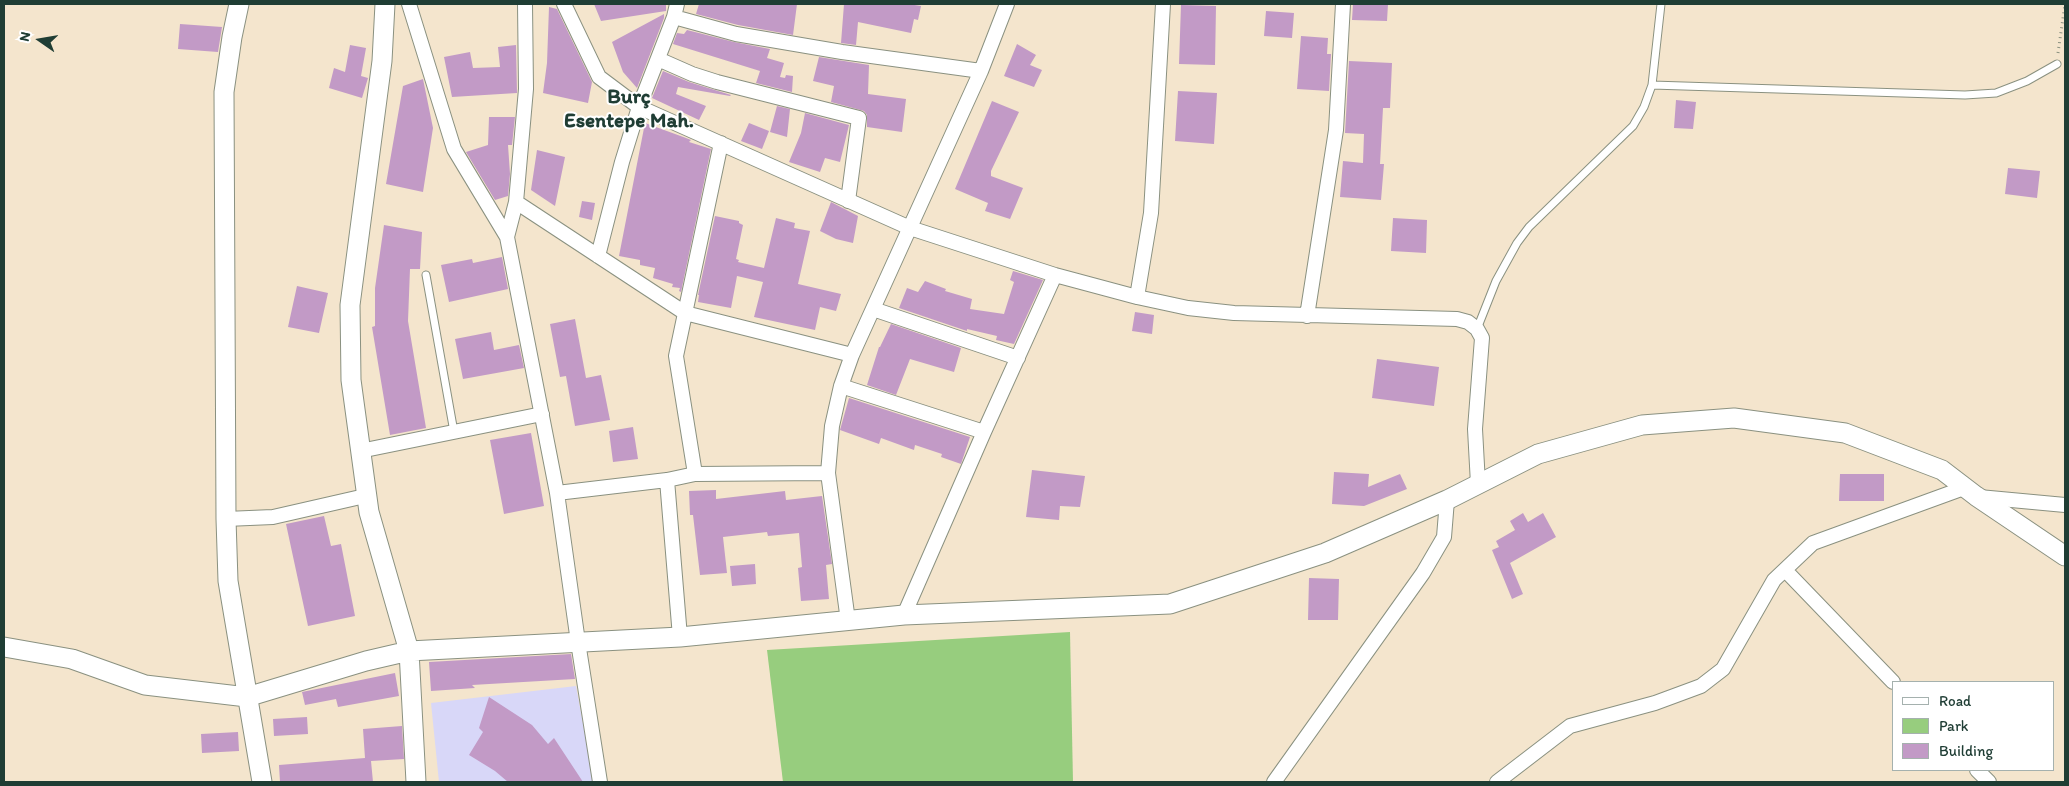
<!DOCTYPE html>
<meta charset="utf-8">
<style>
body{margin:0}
#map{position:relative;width:2069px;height:786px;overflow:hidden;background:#f4e5cd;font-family:Itim,sans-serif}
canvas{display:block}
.frame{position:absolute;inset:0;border:5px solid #1f3d34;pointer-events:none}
.legend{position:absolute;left:1892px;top:681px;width:162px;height:90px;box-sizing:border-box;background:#fff;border:1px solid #a5b1ae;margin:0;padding:6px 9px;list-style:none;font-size:15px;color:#1f3d34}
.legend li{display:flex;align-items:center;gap:10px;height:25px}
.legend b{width:25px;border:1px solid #a5b1ae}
.north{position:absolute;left:15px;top:15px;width:50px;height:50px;-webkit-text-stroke:4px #fff;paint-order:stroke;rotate:283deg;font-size:14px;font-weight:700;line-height:20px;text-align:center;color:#1f3d34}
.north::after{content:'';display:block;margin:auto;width:18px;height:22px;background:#1f3d34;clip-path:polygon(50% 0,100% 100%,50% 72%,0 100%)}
</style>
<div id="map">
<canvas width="2069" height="786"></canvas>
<div class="frame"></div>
<ul class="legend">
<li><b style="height:6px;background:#fff"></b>Road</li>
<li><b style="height:14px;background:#97cd7e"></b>Park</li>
<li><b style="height:14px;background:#c29ac6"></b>Building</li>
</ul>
<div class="north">N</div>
</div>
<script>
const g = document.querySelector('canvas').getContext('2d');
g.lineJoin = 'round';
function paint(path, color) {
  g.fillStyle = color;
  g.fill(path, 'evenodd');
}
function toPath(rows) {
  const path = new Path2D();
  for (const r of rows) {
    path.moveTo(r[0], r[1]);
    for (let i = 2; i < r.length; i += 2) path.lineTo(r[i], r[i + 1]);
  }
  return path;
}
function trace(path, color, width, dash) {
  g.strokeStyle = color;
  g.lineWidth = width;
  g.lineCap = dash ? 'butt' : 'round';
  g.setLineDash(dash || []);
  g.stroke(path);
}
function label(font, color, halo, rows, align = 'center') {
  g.font = font + ' Itim,sans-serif';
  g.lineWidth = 4;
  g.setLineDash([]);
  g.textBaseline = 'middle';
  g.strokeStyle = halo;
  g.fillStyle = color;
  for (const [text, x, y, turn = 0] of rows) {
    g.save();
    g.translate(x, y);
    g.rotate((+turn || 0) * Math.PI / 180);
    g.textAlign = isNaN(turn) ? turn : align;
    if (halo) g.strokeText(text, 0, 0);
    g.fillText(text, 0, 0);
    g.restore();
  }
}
paint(toPath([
 [576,686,594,782,439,782,431,703]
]), '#d8d7f8');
paint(toPath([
 [1070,632,1073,782,783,782,767,650]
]), '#97cd7e');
paint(toPath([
 [594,4,666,4,666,11,601,21],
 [699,4,797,4,793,35,738,25,696,14],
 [844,4,908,4,921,6,918,20,914,19,911,33,858,22,856,45,841,43],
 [1353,4,1388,4,1387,21,1352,20],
 [1181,5,1216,6,1215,65,1179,64],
 [549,7,557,9,592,82,588,103,543,93,547,63],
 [1266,11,1294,13,1292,38,1264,36],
 [664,14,664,18,637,88,623,72,612,42],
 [180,24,222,27,218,52,178,49],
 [687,30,734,42,770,49,767,58,784,63,780,77,785,78,786,75,793,76,792,92,756,83,760,71,673,44,677,33,684,34],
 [1301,36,1328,38,1327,54,1331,54,1329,91,1297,89],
 [1017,44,1036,55,1030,65,1042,70,1034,87,1004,76],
 [350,45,366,48,361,76,368,78,362,98,329,88,334,68,345,72],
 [516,45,517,93,452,97,444,57,470,52,473,68,500,67,498,47],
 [819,57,869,65,868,94,906,99,902,132,867,127,867,115,864,111,831,102,834,86,813,81],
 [1349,61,1392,63,1390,108,1383,108,1380,164,1384,164,1381,200,1340,197,1343,161,1363,163,1364,134,1345,133],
 [663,71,689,82,731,95,730,96,678,87,676,94,706,106,699,120,652,98],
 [423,79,433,128,423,192,386,184,403,86],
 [1178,91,1217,93,1214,144,1175,141],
 [1676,100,1696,102,1693,129,1674,128],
 [992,101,1019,112,991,171,991,176,1023,188,1010,219,985,211,988,203,955,189],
 [777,106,790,109,787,137,770,132],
 [805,113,849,125,840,162,825,158,820,172,789,162,801,133],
 [489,117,515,117,512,145,508,145,510,174,508,196,495,200,466,152,488,145],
 [645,123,686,138,691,140,689,142,711,149,681,292,679,291,680,288,672,287,673,284,653,278,655,268,640,265,640,260,619,256],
 [749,123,769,131,762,149,741,141],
 [537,150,565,157,555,206,531,190],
 [2008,168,2040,171,2037,198,2005,194],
 [582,201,595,203,592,220,579,217],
 [831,202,858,216,853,243,836,239,820,231],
 [715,216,739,221,739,223,743,225,736,259,739,260,738,262,764,268,776,218,795,223,794,228,810,231,798,284,841,294,836,311,820,307,815,330,754,317,763,282,737,276,731,308,698,302,699,295,698,295],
 [1393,218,1427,220,1426,253,1391,251],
 [384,225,422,232,420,269,410,269,408,321,426,428,390,435,372,327,375,326,375,288],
 [502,257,508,289,449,302,441,265,472,259,473,263],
 [1013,271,1043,280,1014,344,996,340,997,336,967,329,967,331,899,308,907,288,918,292,925,281,946,289,945,291,972,299,970,309,1004,314,1014,282,1010,280],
 [297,286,328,293,319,333,288,327],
 [1135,312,1154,315,1152,334,1132,331],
 [575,319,586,378,601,375,610,420,575,426,566,376,560,377,550,324],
 [891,324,961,348,954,372,910,359,896,395,867,385,879,347,880,347],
 [491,332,494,350,519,345,524,368,463,379,455,339],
 [1377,359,1439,367,1434,406,1372,398],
 [849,398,970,437,961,464,941,457,942,454,915,445,914,450,881,438,879,444,840,430],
 [633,427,638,459,613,462,609,431],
 [531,433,544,506,504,514,490,440],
 [1032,470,1085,476,1080,507,1060,506,1059,520,1026,517],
 [1334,472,1369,474,1368,487,1400,474,1407,489,1364,506,1332,504],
 [1840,474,1884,474,1884,501,1839,501],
 [716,490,716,499,785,491,786,500,822,496,832,564,826,565,829,599,801,601,798,568,802,567,799,533,768,536,767,532,723,537,727,573,700,575,693,515,690,515,689,491],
 [1523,513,1528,522,1543,513,1556,537,1510,563,1523,594,1512,599,1492,550,1499,547,1496,541,1515,530,1510,521],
 [324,516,331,546,341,544,355,616,308,626,286,524],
 [755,564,756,584,732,586,730,566],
 [1309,578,1339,579,1338,620,1308,620],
 [571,654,575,679,472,685,475,688,431,691,429,662],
 [395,673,399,696,338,707,336,699,305,705,302,692],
 [489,697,532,725,548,744,554,738,583,782,508,782,495,771,469,755,483,732,479,728],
 [307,717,308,734,274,736,273,719],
 [402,726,404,759,371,761,373,782,280,782,279,765,365,758,363,729],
 [238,732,239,751,202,753,201,734]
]), '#c29ac6');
const lane = toPath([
 [1652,85,1965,95,1996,93,2027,81,2057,64],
 [426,275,454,432],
 [1477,329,1496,281,1517,243,1529,227,1633,126,1644,107,1652,85,1661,4]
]);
const street = toPath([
 [409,4,454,149,507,237],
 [525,4,526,89,516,202,507,237,557,493,578,642,600,782],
 [564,4,599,77,639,107,910,228,1055,275,1137,297,1188,308,1234,313,1457,319,1468,322,1477,329,1482,338,1475,429,1478,484],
 [674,17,736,34,842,52,981,71],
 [658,59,692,74,717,82,859,118,848,201],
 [516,202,685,313,852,355],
 [598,256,622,162,639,107,674,17,677,4],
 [1137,297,1151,213,1163,4],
 [873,309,1018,358],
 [1307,316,1336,130,1343,4],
 [841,386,984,432],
 [360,451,542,414],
 [695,474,676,356,721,143],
 [667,480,680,637],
 [557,493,667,480,695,474,828,473],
 [1979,497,2065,505],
 [226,519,273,517,365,496],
 [1785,570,1893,682],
 [904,615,984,432,1055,275],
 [848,621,828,473,832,426,841,386,852,355,981,71,1007,4],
 [1977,770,1989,782],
 [1274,782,1423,573,1444,537,1447,500],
 [1497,782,1570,726,1655,703,1701,686,1723,669,1774,580,1813,543,1964,488]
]);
const secondary = toPath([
 [239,4,232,37,224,92,226,519,228,581,262,782],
 [385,4,382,61,350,305,351,380,369,512,409,651,416,782],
 [4,647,72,659,145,685,247,697,366,661,409,651,680,637,904,615,1170,604,1325,553,1447,500,1538,454,1642,425,1734,418,1845,433,1942,470,1976,496,2065,556]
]);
trace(lane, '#8a9180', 9);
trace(street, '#8a9180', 16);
trace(secondary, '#8a9180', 21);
trace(toPath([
 [2058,53,2065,4]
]), '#8a9180', 3, [1, 4]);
trace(lane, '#fff', 7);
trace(street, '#fff', 14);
trace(secondary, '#fff', 19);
label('bold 21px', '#1f3d34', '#fff', [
 ["Burç",629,98],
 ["Esentepe Mah.",629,122]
]);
</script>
